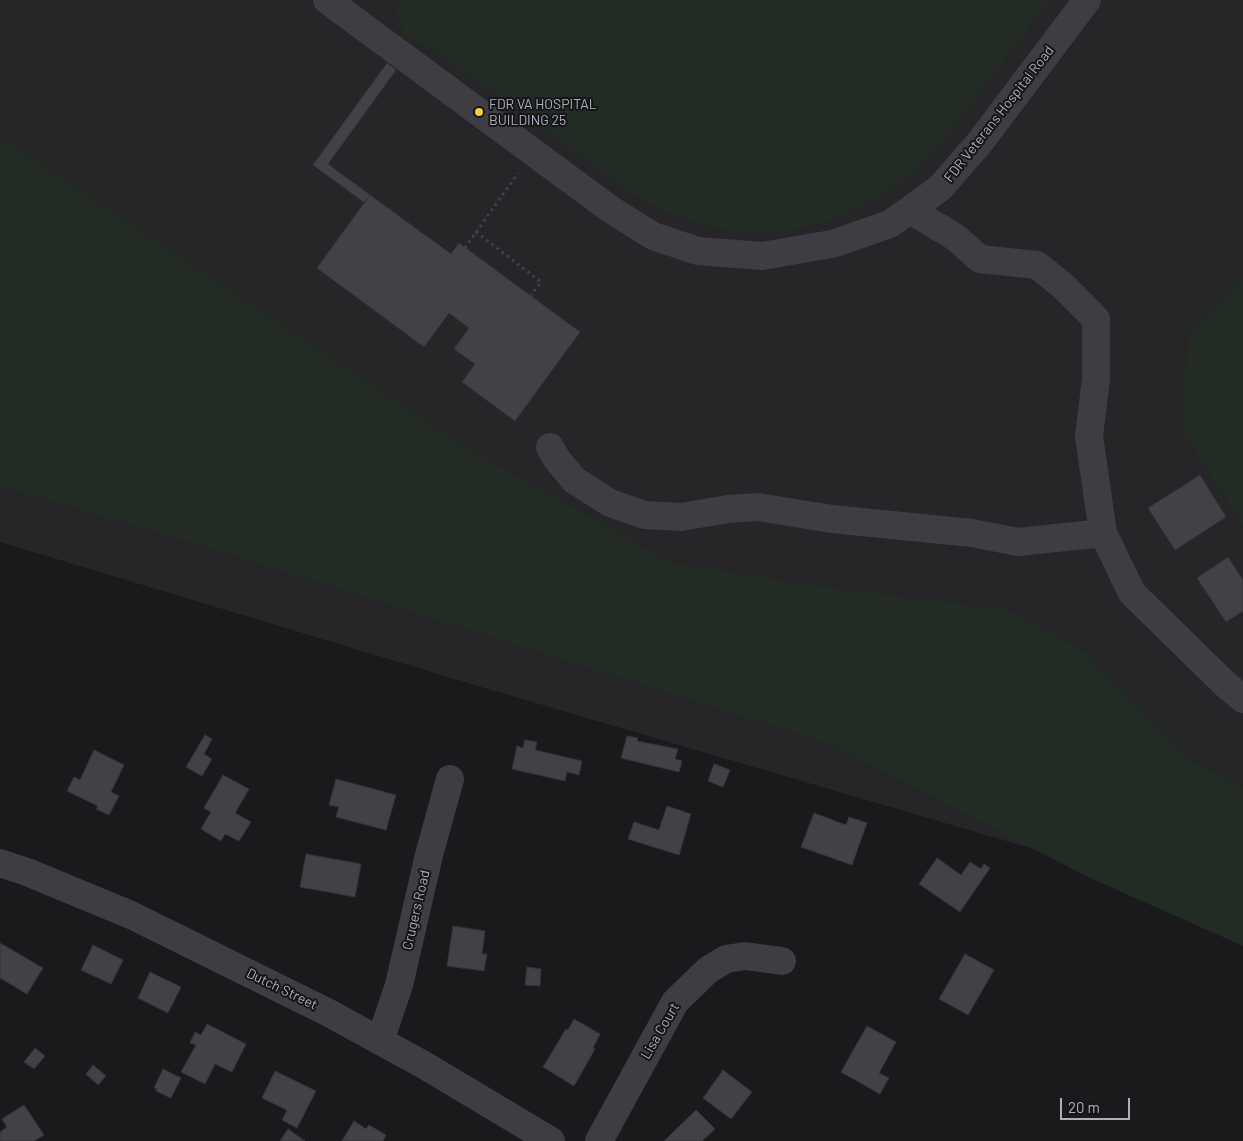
<!DOCTYPE html>
<style>
body{margin:0}
#map{position:relative;width:1243px;height:1141px;overflow:hidden;background:#1a1a1c;font-family:Barlow,sans-serif}
canvas{display:block}
.scale{position:absolute;left:1060px;top:1098px;width:70px;height:22px;box-sizing:border-box;border:2px solid #adafbc;border-top:0;padding-left:6px;font-size:15px;line-height:18px;white-space:nowrap;color:#adafbc;-webkit-text-stroke:4px #151517;paint-order:stroke}
</style>
<div id="map">
<canvas width="1243" height="1141"></canvas>
<div class="scale">20 m</div>
</div>
<script>
const g = document.querySelector('canvas').getContext('2d');
g.lineJoin = 'round';
function paint(path, color) {
  g.fillStyle = color;
  g.fill(path, 'evenodd');
}
function toPath(rows) {
  const path = new Path2D();
  for (const r of rows) {
    path.moveTo(r[0], r[1]);
    for (let i = 2; i < r.length; i += 2) path.lineTo(r[i], r[i + 1]);
  }
  return path;
}
function trace(path, color, width, dash) {
  g.strokeStyle = color;
  g.lineWidth = width;
  g.lineCap = dash ? 'butt' : 'round';
  g.setLineDash(dash || []);
  g.stroke(path);
}
function label(font, color, halo, rows, align = 'center') {
  g.font = font + ' Barlow,sans-serif';
  g.lineWidth = 4;
  g.setLineDash([]);
  g.textBaseline = 'middle';
  g.strokeStyle = halo;
  g.fillStyle = color;
  for (const [text, x, y, turn = 0] of rows) {
    g.save();
    g.translate(x, y);
    g.rotate((+turn || 0) * Math.PI / 180);
    g.textAlign = isNaN(turn) ? turn : align;
    if (halo) g.strokeText(text, 0, 0);
    g.fillText(text, 0, 0);
    g.restore();
  }
}
paint(toPath([
 [0,0,1243,0,1243,915,1095,867,488,689,0,542]
]), '#262629');
paint(toPath([
 [404,0,1049,0,942,142,912,174,869,202,827,222,782,232,744,232,708,227,664,212,636,196,431,48,419,44,405,33,395,12],
 [0,137,471,451,672,563,832,588,1008,610,1087,654,1187,759,1243,789,1243,946,1088,877,830,744,210,548,0,486],
 [1243,279,1243,526,1181,428,1189,334]
]), '#222b24');
const building = toPath([
 [387,63,396,70,328,164,370,195,365,203,313,165,387,63],
 [370,195,451,254,459,243,580,332,515,421,462,382,475,364,454,349,469,328,449,313,424,347,317,268,370,195],
 [1200,475,1226,517,1175,550,1148,508,1200,475],
 [1228,557,1243,580,1243,611,1226,622,1197,578,1228,557],
 [205,735,212,739,204,754,212,759,202,776,186,767,205,735],
 [627,736,638,738,637,741,678,749,675,759,682,761,679,772,621,758,627,736],
 [525,740,537,742,535,750,582,761,579,775,567,772,565,781,512,769,517,746,523,748,525,740],
 [94,750,124,765,111,792,119,796,109,815,96,809,98,806,67,791,74,777,80,780,94,750],
 [714,764,730,770,723,787,708,781,714,764],
 [223,775,249,789,235,813,251,822,239,841,225,834,221,841,201,829,211,812,204,808,223,775],
 [336,779,396,795,386,830,336,817,339,807,329,805,336,779],
 [667,806,691,814,679,855,628,839,634,822,659,830,667,806],
 [814,813,846,825,849,817,867,823,852,865,801,847,814,813],
 [306,854,361,864,355,897,300,887,306,854],
 [937,858,961,875,970,862,981,869,984,864,990,868,960,912,919,884,937,858],
 [453,926,485,931,482,954,487,954,484,971,447,966,453,926],
 [0,943,43,968,27,994,0,978,0,943],
 [93,945,123,960,111,984,81,970,93,945],
 [965,954,994,970,968,1015,939,999,965,954],
 [527,967,541,969,540,986,525,985,527,967],
 [150,972,181,987,168,1013,138,998,150,972],
 [574,1019,600,1034,593,1048,595,1049,574,1086,543,1067,566,1029,568,1030,574,1019],
 [207,1024,246,1044,232,1072,215,1064,205,1084,181,1072,196,1045,190,1043,195,1032,201,1035,207,1024],
 [867,1026,896,1042,879,1073,889,1078,880,1094,841,1072,867,1026],
 [35,1048,45,1056,34,1069,24,1062,35,1048],
 [93,1065,106,1076,98,1085,86,1074,93,1065],
 [163,1069,181,1078,171,1098,156,1091,157,1089,154,1088,163,1069],
 [723,1070,752,1092,731,1119,703,1098,723,1070],
 [275,1071,316,1091,297,1128,282,1120,287,1110,262,1098,275,1071],
 [24,1105,44,1135,34,1141,0,1141,0,1132,7,1127,2,1119,24,1105],
 [696,1110,715,1129,702,1141,664,1141,696,1110],
 [354,1121,366,1129,369,1125,386,1135,383,1141,342,1141,354,1121],
 [288,1129,305,1141,280,1141,288,1129]
]);
paint(building, '#424246');
trace(building, '#353438', 1);
trace(toPath([
 [476,232,541,282,531,295],
 [465,248,518,173]
]), '#414248', 3, [2.5, 4]);
trace(toPath([
 [327,0,610,209,653,236,698,251,762,256,832,244,890,224,940,188,980,142,1087,0],
 [910,210,955,237,980,259,1037,265,1063,286,1096,319,1096,379,1089,436,1103,533,1132,593,1225,684,1243,699],
 [550,447,556,458,574,480,610,503,645,515,681,517,728,509,758,507,832,519,972,533,1018,542,1103,533],
 [0,863,27,872,131,915,329,1013,424,1065,551,1141],
 [380,1041,399,985,429,855,450,779],
 [599,1141,675,1002,708,970,726,959,745,956,782,961]
]), '#3d3d43', 28);
for (const [x, y, r, color] of [
 [479,112,5,"#f1d03d"]
]) {
  const dot = new Path2D();
  dot.arc(x, y, r, 0, 2 * Math.PI);
  g.fillStyle = color;
  g.fill(dot);
  trace(dot, '#151517', 2);
}
label('14px', '#adafbc', '#151517', [
 ["FDR VA HOSPITAL",489,104],
 ["BUILDING 25",489,120]
], 'left');
label('14px', '#adafbc', '#151517', [
 ["FDR Veterans Hospital Road",999,114,-52],
 ["Crugers Road",416,910,-77],
 ["Dutch Street",282,989,26],
 ["Lisa Court",660,1031,-60]
]);
</script>
